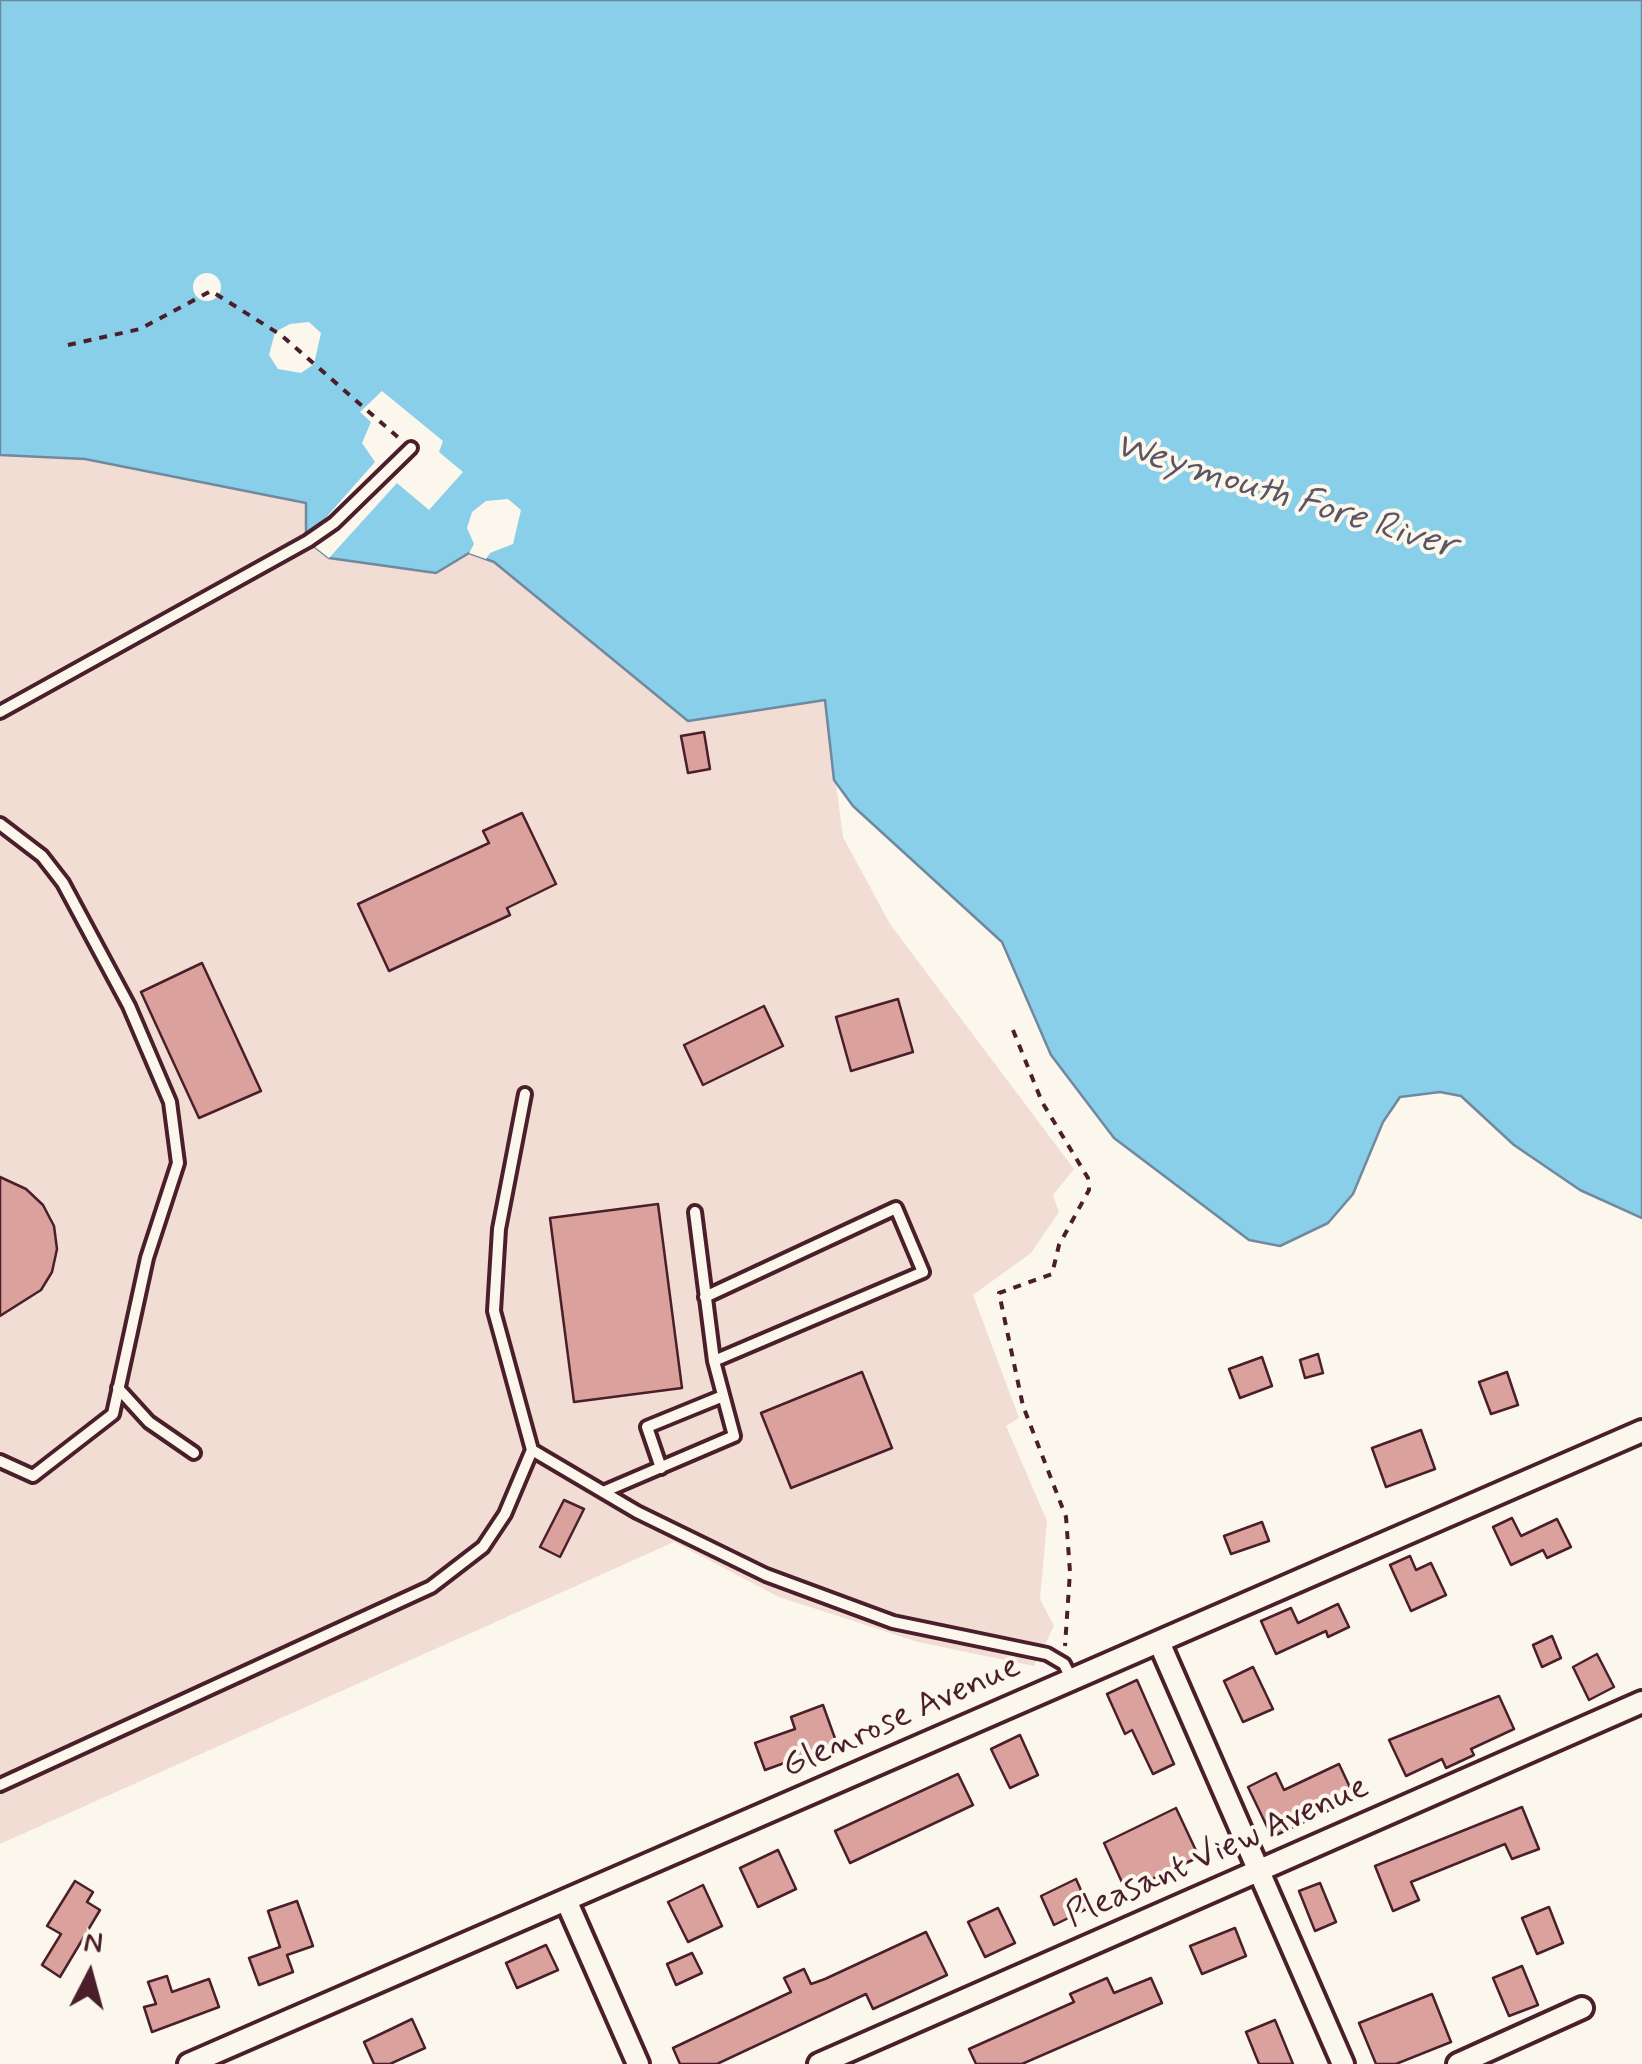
<!DOCTYPE html>
<style>
body{margin:0}
#map{position:relative;width:1642px;height:2064px;overflow:hidden;background:#fbf7ec;font-family:Mynerve,sans-serif}
canvas{display:block}
.north{position:absolute;left:40px;top:1924px;width:100px;height:100px;-webkit-text-stroke:8px #fbf7ec;paint-order:stroke;rotate:6deg;font-size:28px;font-weight:700;line-height:40px;text-align:center;color:#4a1f2b}
.north::after{content:'';display:block;margin:auto;width:35px;height:45px;background:#4a1f2b;clip-path:polygon(50% 0,100% 100%,50% 72%,0 100%)}
</style>
<div id="map">
<canvas width="1642" height="2064"></canvas>
<div class="north">N</div>
</div>
<script>
const g = document.querySelector('canvas').getContext('2d');
g.lineJoin = 'round';
function paint(path, color) {
  g.fillStyle = color;
  g.fill(path, 'evenodd');
}
function toPath(rows) {
  const path = new Path2D();
  for (const r of rows) {
    if (r.length === 3) {
      path.moveTo(r[0] + r[2], r[1]);
      path.arc(r[0], r[1], r[2], 0, 2 * Math.PI);
      continue;
    }
    path.moveTo(r[0], r[1]);
    for (let i = 2; i < r.length; i += 2) path.lineTo(r[i], r[i + 1]);
  }
  return path;
}
function trace(path, color, width, dash) {
  g.strokeStyle = color;
  g.lineWidth = width;
  g.lineCap = dash ? 'butt' : 'round';
  g.setLineDash(dash || []);
  g.stroke(path);
}
function label(font, color, halo, rows, align = 'center') {
  g.font = font + ' Mynerve,sans-serif';
  g.lineWidth = 8;
  g.setLineDash([]);
  g.textBaseline = 'middle';
  g.strokeStyle = halo;
  g.fillStyle = color;
  for (const [text, x, y, turn = 0] of rows) {
    g.save();
    g.translate(x, y);
    g.rotate((+turn || 0) * Math.PI / 180);
    g.textAlign = isNaN(turn) ? turn : align;
    if (halo) g.strokeText(text, 0, 0);
    g.fillText(text, 0, 0);
    g.restore();
  }
}
paint(toPath([
 [0,455,85,459,307,503,494,562,688,721,825,700,843,837,890,924,1074,1169,1053,1195,1059,1212,1031,1253,973,1295,1019,1418,1006,1426,1047,1521,1040,1599,1054,1626,1034,1666,918,1642,779,1597,674,1542,0,1844]
]), '#f1ddd4');
const water = toPath([
 [0,0,1642,0,1642,1218,1580,1190,1514,1145,1461,1096,1440,1092,1400,1097,1383,1122,1353,1194,1328,1223,1280,1246,1249,1240,1114,1138,1051,1055,1002,942,853,806,834,780,825,700,688,721,494,562,469,553,436,573,329,558,306,540,306,503,85,459,0,455,0,0]
]);
paint(water, '#89cfea');
trace(water, '#70899e', 2.5);
paint(toPath([
 [207,287,14],
 [309,322,321,333,314,364,301,373,278,369,269,355,275,332,290,324],
 [382,391,443,441,439,452,463,472,429,510,397,483,329,558,306,540,375,462,362,443,371,422,360,412],
 [508,499,521,510,513,544,490,553,486,559,469,553,474,544,467,528,472,512,486,501]
]), '#fbf7ec');
const building = toPath([
 [704,732,710,769,688,773,681,736,704,732],
 [522,813,556,884,507,908,510,915,389,971,358,904,489,843,483,831,522,813],
 [202,963,261,1091,199,1118,141,992,202,963],
 [898,999,913,1052,851,1071,836,1017,898,999],
 [764,1006,783,1046,703,1085,684,1045,764,1006],
 [0,1177,26,1189,43,1205,54,1226,57,1249,52,1272,41,1290,0,1316,0,1177],
 [658,1204,682,1388,574,1402,550,1218,658,1204],
 [1318,1354,1323,1373,1305,1378,1300,1360,1318,1354],
 [1262,1357,1272,1386,1240,1398,1229,1369,1262,1357],
 [862,1372,892,1448,791,1488,761,1413,862,1372],
 [1507,1372,1518,1405,1491,1414,1479,1382,1507,1372],
 [1421,1430,1435,1469,1386,1487,1372,1448,1421,1430],
 [564,1500,584,1509,560,1557,540,1547,564,1500],
 [1512,1518,1521,1536,1557,1519,1571,1547,1547,1558,1543,1550,1511,1565,1493,1527,1512,1518],
 [1262,1522,1269,1541,1231,1554,1224,1536,1262,1522],
 [1410,1556,1416,1570,1431,1563,1446,1595,1411,1611,1390,1565,1410,1556],
 [1338,1604,1349,1627,1328,1637,1326,1631,1276,1654,1261,1621,1291,1608,1298,1623,1338,1604],
 [1552,1636,1561,1658,1542,1667,1533,1645,1552,1636],
 [1597,1654,1614,1687,1589,1700,1573,1667,1597,1654],
 [1253,1667,1273,1709,1243,1722,1224,1681,1253,1667],
 [1137,1680,1174,1764,1153,1774,1132,1730,1125,1734,1107,1694,1137,1680],
 [1499,1696,1514,1729,1471,1749,1474,1755,1446,1768,1442,1759,1406,1776,1389,1740,1499,1696],
 [823,1705,837,1744,765,1770,755,1743,795,1729,791,1717,823,1705],
 [1020,1735,1038,1775,1010,1788,991,1749,1020,1735],
 [1339,1764,1355,1798,1272,1837,1248,1787,1276,1773,1284,1790,1339,1764],
 [958,1774,973,1805,850,1863,835,1831,958,1774],
 [1522,1807,1539,1849,1512,1859,1505,1844,1411,1882,1419,1900,1393,1911,1375,1866,1522,1807],
 [1176,1808,1199,1857,1126,1891,1104,1843,1176,1808],
 [778,1850,796,1889,758,1907,740,1868,778,1850],
 [1076,1879,1089,1908,1054,1925,1041,1896,1076,1879],
 [75,1881,93,1892,87,1902,100,1910,60,1977,42,1965,61,1934,47,1926,75,1881],
 [1320,1883,1336,1922,1315,1931,1299,1891,1320,1883],
 [703,1885,722,1926,688,1942,668,1902,703,1885],
 [297,1901,313,1946,287,1955,293,1972,259,1985,249,1958,280,1947,268,1911,297,1901],
 [1549,1907,1563,1943,1537,1954,1522,1918,1549,1907],
 [998,1908,1015,1943,985,1957,968,1922,998,1908],
 [1235,1928,1246,1956,1202,1974,1190,1946,1235,1928],
 [926,1932,947,1975,873,2009,866,1994,717,2064,680,2064,673,2048,791,1992,784,1978,804,1969,811,1984,825,1979,926,1932],
 [546,1945,558,1970,517,1988,506,1963,546,1945],
 [692,1953,702,1973,676,1985,667,1964,692,1953],
 [1522,1966,1538,2005,1509,2016,1493,1978,1522,1966],
 [167,1976,172,1992,209,1979,219,2007,152,2032,144,2007,156,2004,148,1982,167,1976],
 [1107,1978,1114,1993,1151,1978,1162,2003,1022,2064,976,2064,969,2049,1074,2002,1070,1994,1107,1978],
 [1432,1994,1451,2042,1396,2064,1376,2064,1359,2023,1432,1994],
 [412,2019,425,2048,390,2064,374,2064,364,2042,412,2019],
 [1275,2020,1293,2064,1259,2064,1246,2032,1275,2020]
]);
paint(building, '#dba19c');
trace(building, '#4a1f2b', 2.5);
const service = toPath([
 [0,712,308,541,334,523,411,448],
 [0,824,42,856,63,883,129,1006,170,1102,178,1163,147,1258,113,1414,33,1476,0,1461],
 [695,1212,714,1361],
 [118,1388,149,1422,194,1453],
 [532,1450,637,1512,766,1575,893,1622,1047,1654,1064,1664,1072,1680],
 [661,1468,647,1427,723,1396],
 [603,1492,734,1436,714,1361,923,1272,896,1208,705,1297],
 [0,1785,431,1587,483,1547,505,1514,532,1450,494,1311,499,1229,525,1094]
]);
const minor = toPath([
 [1159,1642,1343,2064],
 [566,1900,638,2064],
 [189,2064,1642,1431],
 [819,2064,1642,1702],
 [1458,2064,1582,2008]
]);
trace(service, '#4a1f2b', 18);
trace(minor, '#4a1f2b', 28);
trace(toPath([
 [68,345,140,329,211,291,281,335,400,439],
 [1013,1030,1042,1102,1088,1178,1089,1190,1059,1245,1052,1274,999,1293,1023,1406,1066,1517,1070,1572,1065,1646]
]), '#4a1f2b', 4, [8, 8]);
trace(service, '#fbf7ec', 10);
trace(minor, '#fbf7ec', 20);
label('35px', '#4a1f2b', '#fbf7ec', [
 ["Glenrose Avenue",902,1718,-24],
 ["Pleasant View Avenue",1218,1853,-24]
]);
label('italic 38px', '#5d5464', '#fbf7ec', [
 ["Weymouth Fore River",1285,498,17]
]);
</script>
